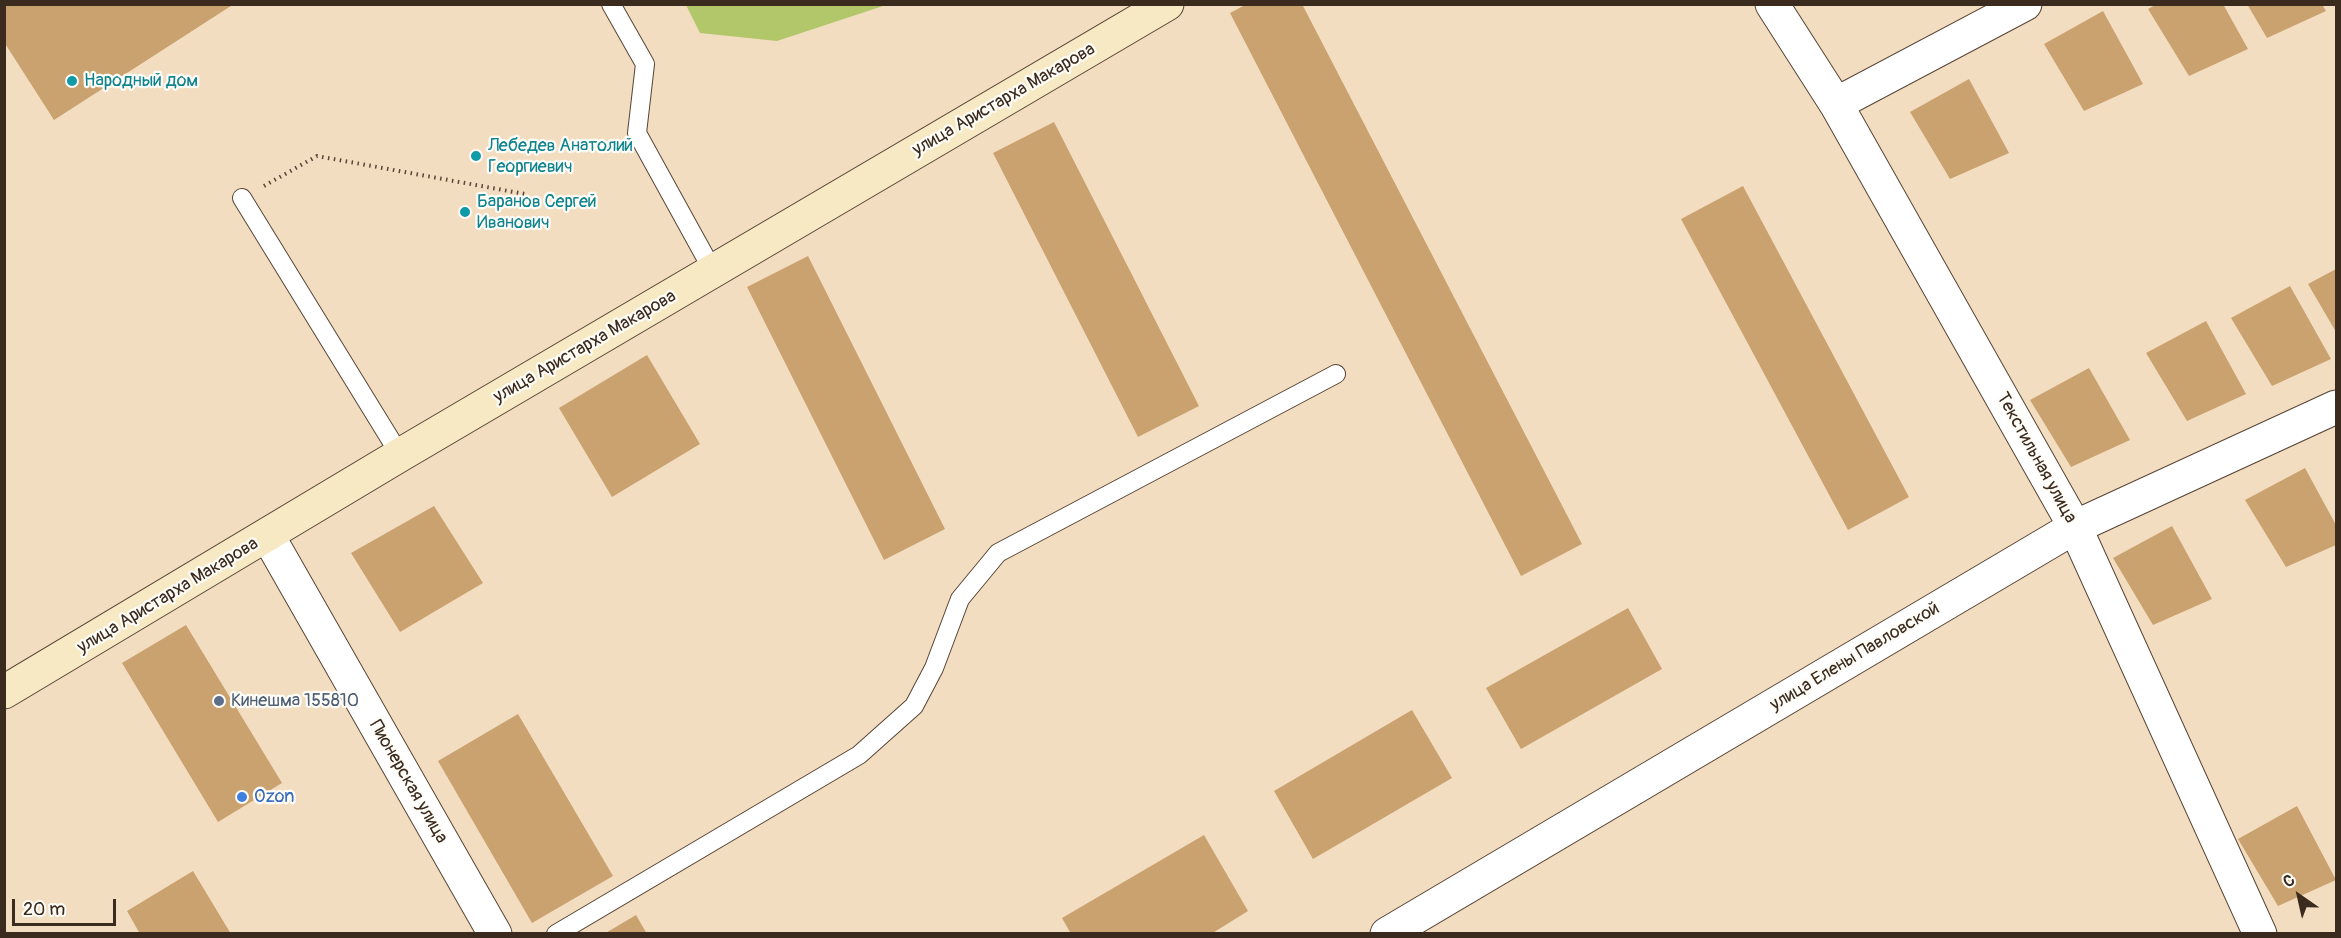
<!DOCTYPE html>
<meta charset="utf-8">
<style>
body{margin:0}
#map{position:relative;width:2341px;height:938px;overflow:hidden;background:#f3ddc0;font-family:Pangolin,sans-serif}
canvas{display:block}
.frame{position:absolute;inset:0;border:6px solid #3b2a1e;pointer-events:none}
.north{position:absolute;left:2269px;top:866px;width:60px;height:60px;-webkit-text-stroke:4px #fdfcf7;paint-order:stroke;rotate:326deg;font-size:16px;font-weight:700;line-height:24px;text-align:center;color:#3b2a1e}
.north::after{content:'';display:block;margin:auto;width:21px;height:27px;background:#3b2a1e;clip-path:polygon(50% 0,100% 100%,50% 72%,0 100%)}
.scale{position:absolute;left:12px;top:899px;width:104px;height:27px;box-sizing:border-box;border:3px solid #3b2a1e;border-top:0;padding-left:8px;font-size:18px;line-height:21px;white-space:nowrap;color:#3b2a1e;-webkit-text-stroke:4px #fdfcf7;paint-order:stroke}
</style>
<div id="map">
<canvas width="2341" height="938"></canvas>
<div class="frame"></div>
<div class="north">С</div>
<div class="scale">20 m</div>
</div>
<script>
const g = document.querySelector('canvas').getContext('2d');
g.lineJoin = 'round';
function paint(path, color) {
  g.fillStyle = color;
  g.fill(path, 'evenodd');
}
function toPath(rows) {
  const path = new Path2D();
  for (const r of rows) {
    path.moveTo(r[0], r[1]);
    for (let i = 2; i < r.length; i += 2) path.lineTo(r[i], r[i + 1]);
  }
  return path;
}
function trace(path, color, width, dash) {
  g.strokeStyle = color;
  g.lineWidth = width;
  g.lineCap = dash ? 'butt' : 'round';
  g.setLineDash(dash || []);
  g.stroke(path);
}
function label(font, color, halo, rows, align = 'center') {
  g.font = font + ' Pangolin,sans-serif';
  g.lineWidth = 4.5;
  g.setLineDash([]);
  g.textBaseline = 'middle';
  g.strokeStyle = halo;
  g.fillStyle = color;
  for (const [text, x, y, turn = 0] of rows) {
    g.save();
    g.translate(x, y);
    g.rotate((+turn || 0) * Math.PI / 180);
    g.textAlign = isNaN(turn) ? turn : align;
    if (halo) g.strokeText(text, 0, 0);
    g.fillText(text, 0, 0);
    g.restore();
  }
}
paint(toPath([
 [686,5,886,5,777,41,700,33]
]), '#b2c66a');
paint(toPath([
 [4,4,234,4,54,120,4,42],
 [1247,4,1302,4,1582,544,1521,576,1230,13],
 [2157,4,2223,4,2248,49,2189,76,2148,9],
 [2247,4,2322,4,2326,11,2267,38],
 [2103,11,2143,84,2084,111,2044,44],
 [1969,79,2009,153,1950,179,1910,112],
 [1054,122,1199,406,1138,437,993,153],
 [1743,186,1909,497,1848,530,1681,219],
 [808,256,945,529,884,560,747,287],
 [2336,269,2336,332,2308,284],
 [2290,286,2331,359,2272,386,2231,318],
 [2206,321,2246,394,2187,421,2146,353],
 [647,355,700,444,612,497,559,408],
 [2089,368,2130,440,2071,467,2030,400],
 [2305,468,2336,525,2336,545,2286,567,2245,500],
 [434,506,483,583,400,632,351,553],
 [2172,526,2212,599,2153,625,2113,558],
 [1628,608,1662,669,1521,749,1486,688],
 [186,625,282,783,218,822,122,663],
 [1412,710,1452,778,1313,859,1274,791],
 [518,714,613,876,532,923,438,761],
 [2297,806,2336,880,2278,906,2238,839],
 [1204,835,1248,911,1211,934,1071,934,1062,918],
 [193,871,231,934,140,934,127,911],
 [636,915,647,934,604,934]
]), '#caa270');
const lane = toPath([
 [611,4,645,64,637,133,713,271],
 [242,198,400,455],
 [556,934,859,755,914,706,934,668,960,599,998,553,1336,374]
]);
const street = toPath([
 [1772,4,1836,104,2075,527,2260,934],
 [1836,104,2025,4],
 [268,536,495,934],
 [1387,934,2075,527,2336,407]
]);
const secondary = toPath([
 [4,692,400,455,1167,4]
]);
trace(lane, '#574536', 20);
trace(street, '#574536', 35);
trace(secondary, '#574536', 35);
trace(toPath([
 [264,186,317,156,525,194]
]), '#574536', 4, [1.5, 4.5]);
trace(lane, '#fff', 18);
trace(street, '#fff', 33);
trace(secondary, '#f6e9c3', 33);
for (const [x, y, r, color] of [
 [72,81,6,"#0f9aa8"],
 [476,156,6,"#0f9aa8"],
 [465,212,6,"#0f9aa8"],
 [219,701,6,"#5c6f8a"],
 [242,797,6,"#3f7fe0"]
]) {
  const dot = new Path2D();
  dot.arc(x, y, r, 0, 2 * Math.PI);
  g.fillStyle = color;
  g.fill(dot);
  trace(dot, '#fdfcf7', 2);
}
label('18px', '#0d838f', '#fdfcf7', [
 ["Народный дом",84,81],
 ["Лебедев Анатолий",488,146],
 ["Георгиевич",488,167],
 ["Баранов Сергей",477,202],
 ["Иванович",477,223]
], 'left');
label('18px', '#3b2a1e', '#fdfcf7', [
 ["улица Аристарха Макарова",1004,100,-30],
 ["улица Аристарха Макарова",585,347,-30],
 ["Текстильная улица",2036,458,61],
 ["улица Аристарха Макарова",168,596,-31],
 ["улица Елены Павловской",1855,657,-31],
 ["Пионерская улица",408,782,60]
]);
label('18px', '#4e5e75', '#fdfcf7', [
 ["Кинешма 155810",231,701]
], 'left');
label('18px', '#366cbe', '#fdfcf7', [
 ["Ozon",254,797]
], 'left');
</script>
